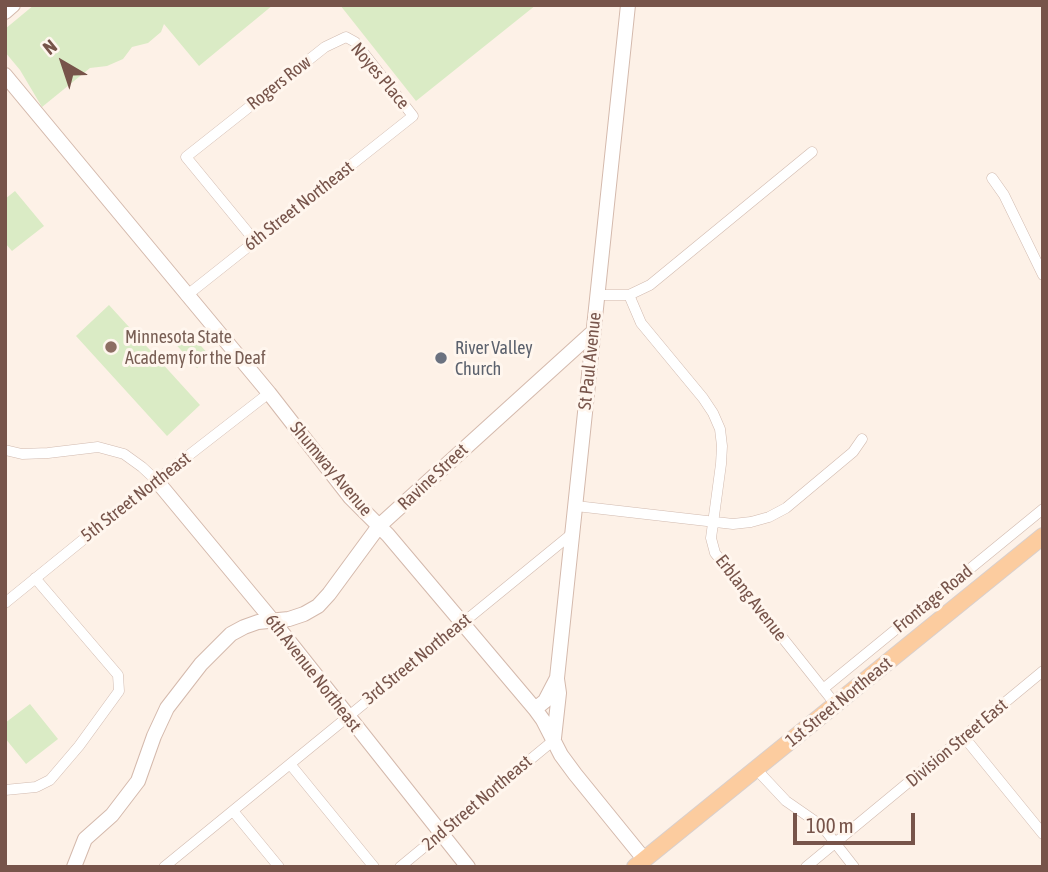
<!DOCTYPE html>
<style>
body{margin:0}
#map{position:relative;width:1048px;height:872px;overflow:hidden;background:#fdf1e7;font-family:"Asap Condensed",sans-serif}
canvas{display:block}
.frame{position:absolute;inset:0;border:7px solid #77544a;pointer-events:none}
.north{position:absolute;left:28px;top:28px;width:70px;height:70px;-webkit-text-stroke:5px #fff6ee;paint-order:stroke;rotate:321deg;font-size:19px;font-weight:700;line-height:28px;text-align:center;color:#77544a}
.north::after{content:'';display:block;margin:auto;width:24px;height:32px;background:#77544a;clip-path:polygon(50% 0,100% 100%,50% 72%,0 100%)}
.scale{position:absolute;left:793px;top:813px;width:122px;height:32px;box-sizing:border-box;border:4px solid #77544a;border-top:0;padding-left:9px;font-size:21px;line-height:24px;white-space:nowrap;color:#77544a;-webkit-text-stroke:5px #fff6ee;paint-order:stroke}
</style>
<div id="map">
<canvas width="1048" height="872"></canvas>
<div class="frame"></div>
<div class="north">N</div>
<div class="scale">100 m</div>
</div>
<script>
const g = document.querySelector('canvas').getContext('2d');
g.lineJoin = 'round';
function paint(path, color) {
  g.fillStyle = color;
  g.fill(path, 'evenodd');
}
function toPath(rows) {
  const path = new Path2D();
  for (const r of rows) {
    path.moveTo(r[0], r[1]);
    for (let i = 2; i < r.length; i += 2) path.lineTo(r[i], r[i + 1]);
  }
  return path;
}
function trace(path, color, width, dash) {
  g.strokeStyle = color;
  g.lineWidth = width;
  g.lineCap = dash ? 'butt' : 'round';
  g.setLineDash(dash || []);
  g.stroke(path);
}
function label(font, color, halo, rows, align = 'center') {
  g.font = font + ' "Asap Condensed",sans-serif';
  g.lineWidth = 6;
  g.setLineDash([]);
  g.textBaseline = 'middle';
  g.strokeStyle = halo;
  g.fillStyle = color;
  for (const [text, x, y, turn = 0] of rows) {
    g.save();
    g.translate(x, y);
    g.rotate((+turn || 0) * Math.PI / 180);
    g.textAlign = isNaN(turn) ? turn : align;
    if (halo) g.strokeText(text, 0, 0);
    g.fillText(text, 0, 0);
    g.restore();
  }
}
paint(toPath([
 [34,5,273,5,199,66,164,24,161,32,148,43,132,47,123,59,107,66,90,68,42,107,20,70,5,52,5,29],
 [340,5,536,5,416,101],
 [15,191,44,226,12,251,5,243,5,199],
 [109,305,200,405,167,436,76,336],
 [185,328,210,356,197,368,172,340],
 [30,704,58,739,26,764,5,738,5,723]
]), '#daebc5');
const street = toPath([
 [992,178,1004,195,1043,275],
 [597,295,629,295,650,285,812,152],
 [629,295,641,323,703,398,713,413,720,429,722,446,721,464,711,538,715,553,836,705],
 [186,296,413,116,355,42,346,37,325,47,186,157,255,241],
 [5,450,22,454,48,453,98,447,124,454,142,467,156,480],
 [576,506,733,524,751,522,769,517,786,508,853,452,862,439],
 [5,603,148,487,269,393],
 [823,689,1043,509],
 [964,737,1043,834],
 [290,764,374,867],
 [756,769,786,801,822,826,854,867],
 [5,790,36,787,50,780,79,746,119,691,118,675,35,578],
 [233,811,279,867],
 [164,867,574,532],
 [400,867,554,740],
 [806,867,1043,671]
]);
const secondary = toPath([
 [5,12,13,5],
 [5,75,269,393,350,497,388,535,535,709,543,720,561,755,575,774,644,859],
 [156,480,273,621,468,867],
 [535,709,545,701,557,678,628,5],
 [554,738,559,693,557,679],
 [74,867,85,839,112,815,138,781,154,736,167,708,201,664,231,634,244,627,258,622,289,619,304,614,318,606,329,594,379,526,593,332]
]);
const primary = toPath([
 [635,867,1043,536]
]);
trace(street, '#d1baaf', 11);
trace(secondary, '#d4b9ac', 16);
trace(primary, '#d9cfcc', 18);
trace(street, '#fff', 10);
trace(secondary, '#fff', 14);
trace(primary, '#fccc9f', 16);
for (const [x, y, r, color] of [
 [111,347,7,"#8d6e63"],
 [441,358,7,"#6b7280"]
]) {
  const dot = new Path2D();
  dot.arc(x, y, r, 0, 2 * Math.PI);
  g.fillStyle = color;
  g.fill(dot);
  trace(dot, '#fff6ee', 2.5);
}
label('18px', '#77544a', '#fff6ee', [
 ["Noyes Place",380,76,50],
 ["Rogers Row",279,83,-38],
 ["6th Street Northeast",299,206,-38],
 ["St Paul Avenue",590,361,-84],
 ["Shumway Avenue",331,469,50],
 ["Ravine Street",433,477,-43],
 ["5th Street Northeast",136,497,-38],
 ["Erblang Avenue",751,598,52],
 ["Frontage Road",933,599,-39],
 ["3rd Street Northeast",417,659,-39],
 ["6th Avenue Northeast",313,673,52],
 ["1st Street Northeast",839,702,-39],
 ["Division Street East",957,743,-40],
 ["2nd Street Northeast",477,803,-40]
]);
label('18px', '#785e54', '#fff6ee', [
 ["Minnesota State",125,337],
 ["Academy for the Deaf",125,358]
], 'left');
label('18px', '#5b616d', '#fff6ee', [
 ["River Valley",455,348],
 ["Church",455,369]
], 'left');
</script>
